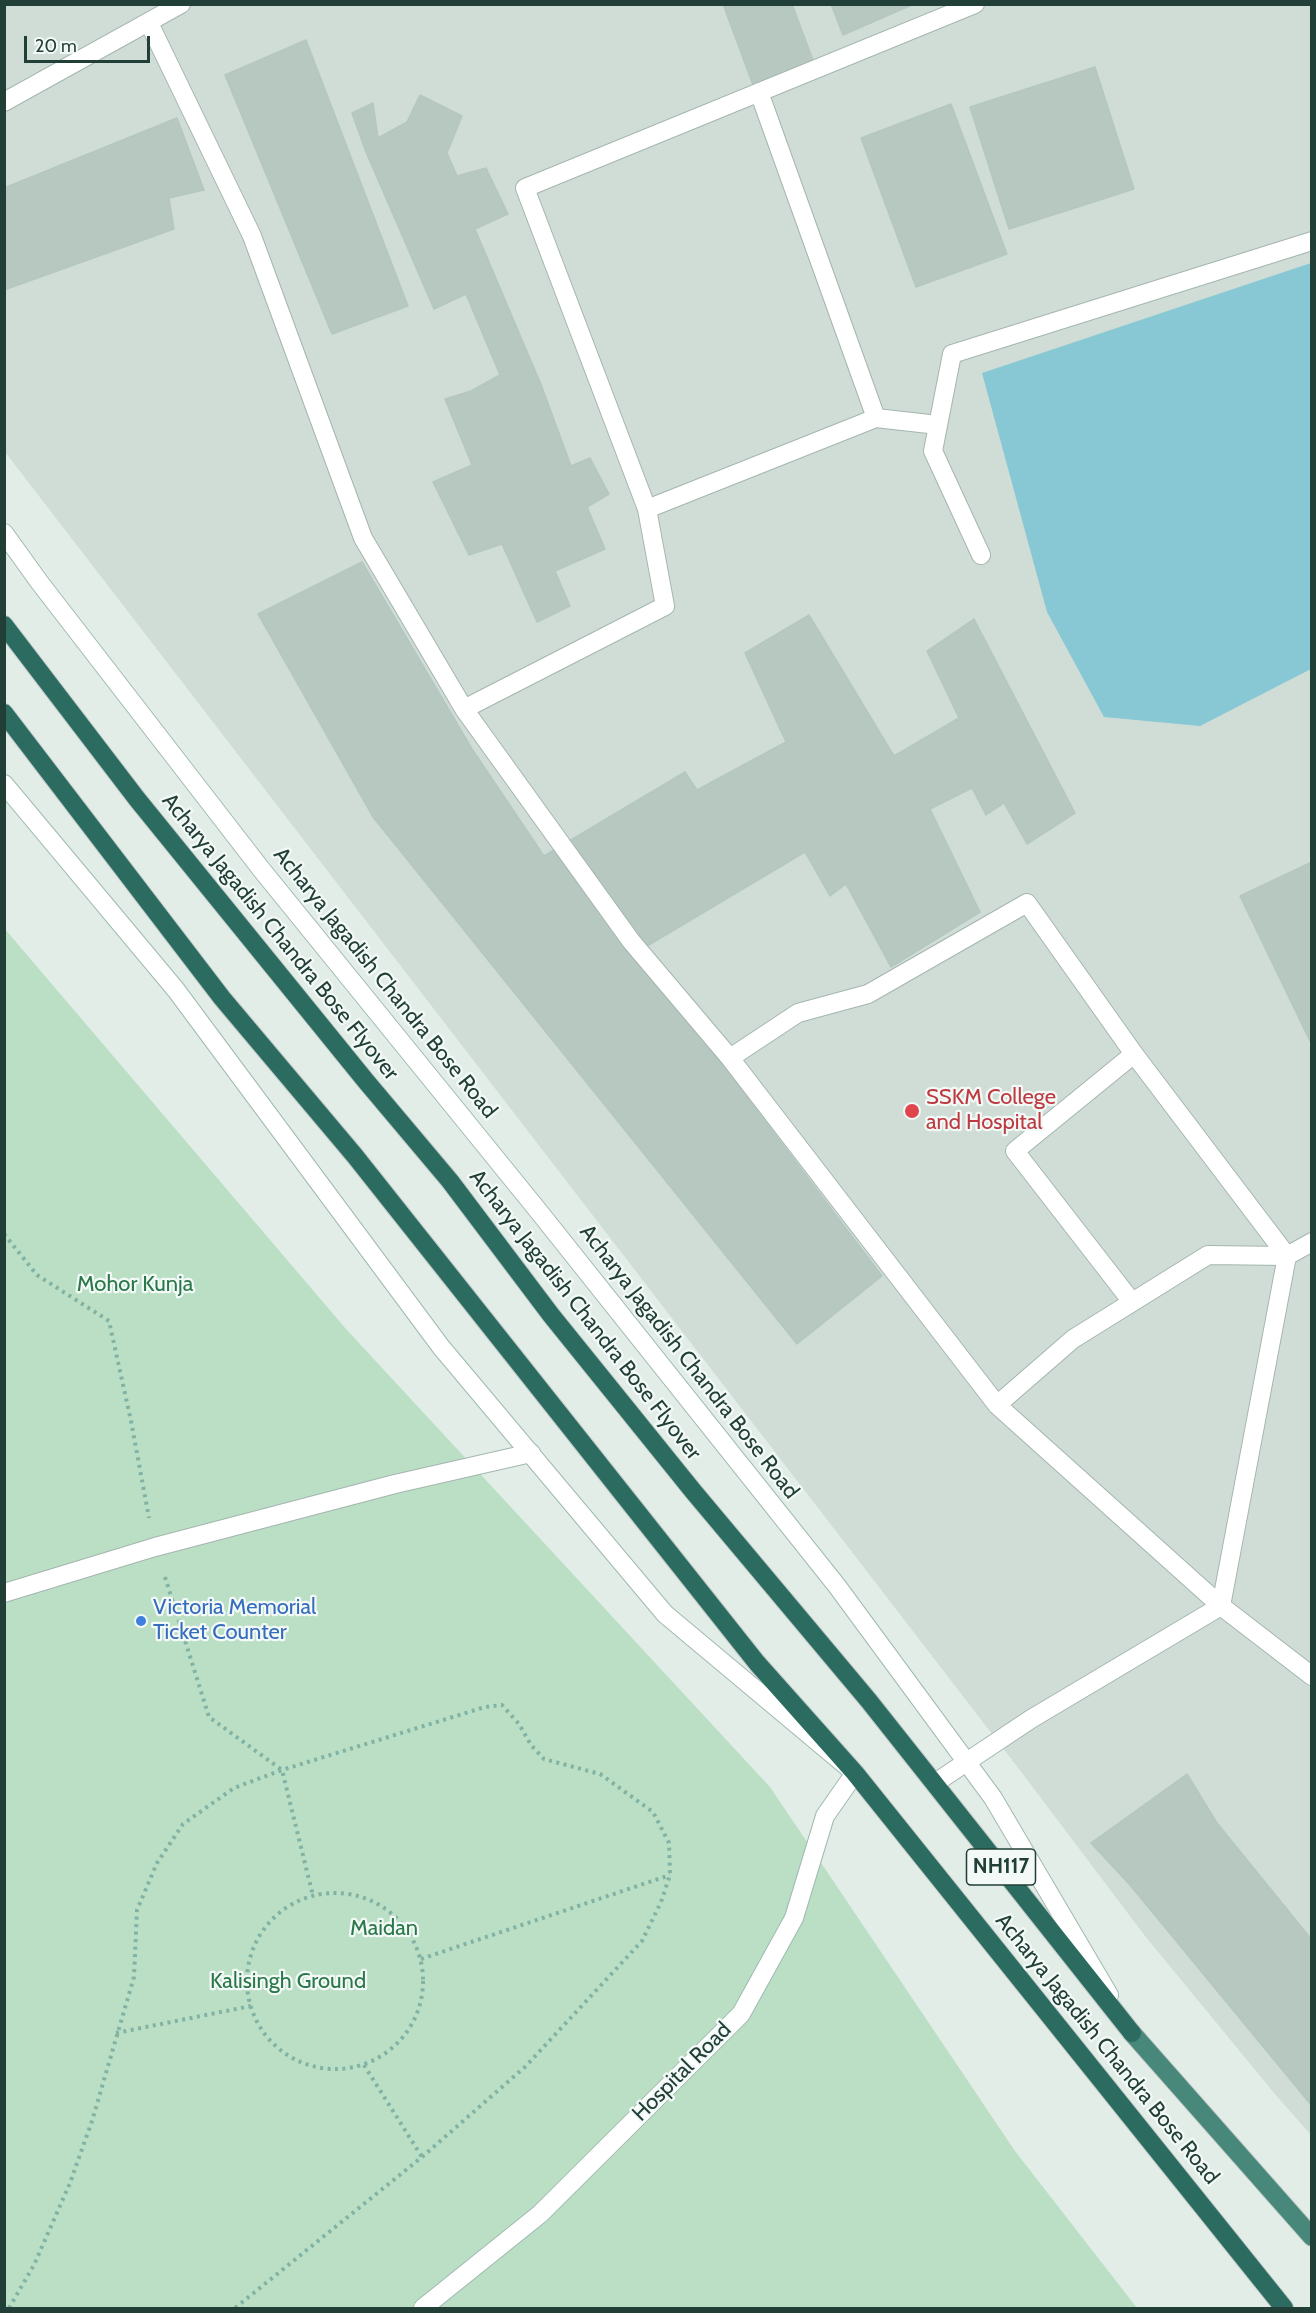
<!DOCTYPE html>
<style>
body{margin:0}
#map{position:relative;width:1316px;height:2313px;overflow:hidden;background:#e2ede8;font-family:Cabin,sans-serif}
canvas{display:block}
.frame{position:absolute;inset:0;border:6px solid #213f37;pointer-events:none}
.scale{position:absolute;left:24px;top:36px;width:126px;height:27px;box-sizing:border-box;border:3px solid #213f37;border-top:0;padding-left:8px;font-size:18px;line-height:21px;white-space:nowrap;color:#213f37;-webkit-text-stroke:4px #f3f9f6;paint-order:stroke}
</style>
<div id="map">
<canvas width="1316" height="2313"></canvas>
<div class="frame"></div>
<div class="scale">20 m</div>
</div>
<script>
const g = document.querySelector('canvas').getContext('2d');
g.lineJoin = 'round';
function paint(path, color) {
  g.fillStyle = color;
  g.fill(path, 'evenodd');
}
function toPath(rows) {
  const path = new Path2D();
  for (const r of rows) {
    if (r.length === 3) {
      path.moveTo(r[0] + r[2], r[1]);
      path.arc(r[0], r[1], r[2], 0, 2 * Math.PI);
      continue;
    }
    path.moveTo(r[0], r[1]);
    for (let i = 2; i < r.length; i += 2) path.lineTo(r[i], r[i + 1]);
  }
  return path;
}
function trace(path, color, width, dash) {
  g.strokeStyle = color;
  g.lineWidth = width;
  g.lineCap = dash ? 'butt' : 'round';
  g.setLineDash(dash || []);
  g.stroke(path);
}
function label(font, color, halo, rows, align = 'center') {
  g.font = font + ' Cabin,sans-serif';
  g.lineWidth = 4.5;
  g.setLineDash([]);
  g.textBaseline = 'middle';
  g.strokeStyle = halo;
  g.fillStyle = color;
  for (const [text, x, y, turn = 0] of rows) {
    g.save();
    g.translate(x, y);
    g.rotate((+turn || 0) * Math.PI / 180);
    g.textAlign = isNaN(turn) ? turn : align;
    if (halo) g.strokeText(text, 0, 0);
    g.fillText(text, 0, 0);
    g.restore();
  }
}
paint(toPath([
 [5,5,1311,5,1311,2135,1274,2093,1145,1936,1019,1769,5,452]
]), '#d0ddd7');
paint(toPath([
 [4,928,346,1329,770,1787,1015,2151,1137,2308,5,2308]
]), '#badfc5');
paint(toPath([
 [1311,263,1311,669,1200,726,1104,717,1047,612,982,373]
]), '#88c7d4');
const building = toPath([
 [723,4,792,4,814,63,753,85,723,4],
 [831,4,914,4,843,35,831,4],
 [306,40,408,306,332,334,225,75,306,40],
 [1095,67,1134,189,1009,229,970,107,1095,67],
 [420,95,462,116,447,153,457,176,486,168,508,214,475,229,542,387,571,466,590,458,609,494,587,507,605,549,555,571,570,606,537,622,502,544,469,555,433,482,472,465,445,399,471,391,500,375,466,294,434,309,366,152,352,113,373,103,378,138,407,122,420,95],
 [951,104,1007,254,916,287,861,138,951,104],
 [177,118,204,190,169,198,174,229,4,290,4,188,177,118],
 [362,562,472,749,544,856,685,772,697,790,786,742,745,653,809,615,894,756,959,718,927,651,974,619,1075,813,1027,844,1004,803,986,815,972,788,930,809,980,912,891,967,846,884,830,896,805,852,637,952,882,1276,797,1344,373,817,258,614,362,562],
 [1312,862,1312,1040,1310,1041,1240,896,1312,862],
 [1187,1774,1217,1823,1312,1940,1312,2106,1130,1885,1091,1843,1187,1774]
]);
paint(building, '#b7c8c1');
trace(building, '#b4c7c0', 1.5);
const service = toPath([
 [149,23,252,236,363,538,464,709,665,606,647,509,525,188,975,4],
 [876,418,938,425],
 [647,509,876,418,759,92],
 [981,555,933,451,952,354,1312,241],
 [464,709,631,941,730,1058,997,1405,1221,1606,1312,1676],
 [730,1058,798,1013,868,994,1027,903,1134,1054,1287,1256],
 [1132,1302,1015,1151,1134,1054],
 [997,1405,1073,1339,1208,1255,1287,1256],
 [4,1593,155,1547,395,1484,531,1453]
]);
const minor = toPath([
 [4,102,181,4]
]);
const tertiary = toPath([
 [935,1783,1031,1719,1221,1606,1287,1256,1312,1242]
]);
const secondary = toPath([
 [4,533,40,583,261,869,540,1213,837,1586,993,1798,1109,1995],
 [4,784,176,990,441,1347,665,1614,855,1773,825,1816,794,1918,741,2014,540,2214,423,2308]
]);
const trunk = toPath([
 [1132,2033,1312,2237]
]);
const motorway = toPath([
 [4,625,137,799,365,1080,450,1181,551,1315,693,1491,869,1701,1132,2033],
 [4,713,222,998,355,1156,757,1663,855,1773,1284,2308]
]);
trace(service, '#a4b5af', 20);
trace(minor, '#a4b5af', 20);
trace(tertiary, '#a4b5af', 20);
trace(secondary, '#a0b9b1', 20);
trace(trunk, '#c1c9c7', 20);
trace(motorway, '#c1c9c7', 20);
trace(toPath([
 [4,1234,37,1275,109,1321,131,1421,149,1518],
 [165,1577,209,1717,282,1770,313,1896],
 [335,1981,88],
 [421,1959,670,1875],
 [116,2033,251,2006],
 [364,2065,422,2157],
 [9,2308,34,2265,70,2183,92,2121,134,1977,137,1910,157,1863,183,1824,234,1788,282,1770,485,1707,502,1705,519,1724,531,1745,544,1759,600,1774,653,1812,669,1843,670,1875,661,1902,642,1941,526,2066,422,2157,235,2308]
]), '#81b2a3', 4, [3, 4.5]);
trace(service, '#fff', 18);
trace(minor, '#fff', 18);
trace(tertiary, '#fff', 18);
trace(secondary, '#fff', 18);
trace(trunk, '#48887a', 18);
trace(motorway, '#2c6c60', 18);
for (const [x, y, r, color] of [
 [912,1111,8,"#e0444e"],
 [141,1621,6,"#3f7fe0"]
]) {
  const dot = new Path2D();
  dot.arc(x, y, r, 0, 2 * Math.PI);
  g.fillStyle = color;
  g.fill(dot);
  trace(dot, '#f3f9f6', 2);
}
for (const [x, y, w] of [
 [1001,1867,69]
]) {
  const box = new Path2D();
  box.roundRect(x - w / 2, y - 18, w, 36, 4.5);
  g.fillStyle = '#f3f9f6';
  g.fill(box);
  trace(box, '#213f37', 1.5);
}
label('bold 21px', '#213f37', null, [
 ["NH117",1001,1867]
]);
label('22px', '#213f37', '#f3f9f6', [
 ["Acharya Jagadish Chandra Bose Flyover",280,937,51],
 ["Acharya Jagadish Chandra Bose Road",385,983,51],
 ["Acharya Jagadish Chandra Bose Flyover",585,1315,52],
 ["Acharya Jagadish Chandra Bose Road",689,1362,52],
 ["Acharya Jagadish Chandra Bose Road",1107,2049,51],
 ["Hospital Road",682,2072,-45]
]);
label('22px', '#be3a42', '#f3f9f6', [
 ["SSKM College",926,1098],
 ["and Hospital",926,1123]
], 'left');
label('22px', '#2a7749', '#f3f9f6', [
 ["Mohor Kunja",135,1285],
 ["Maidan",384,1929],
 ["Kalisingh Ground",288,1982]
]);
label('22px', '#366cbe', '#f3f9f6', [
 ["Victoria Memorial",153,1608],
 ["Ticket Counter",153,1633]
], 'left');
</script>
